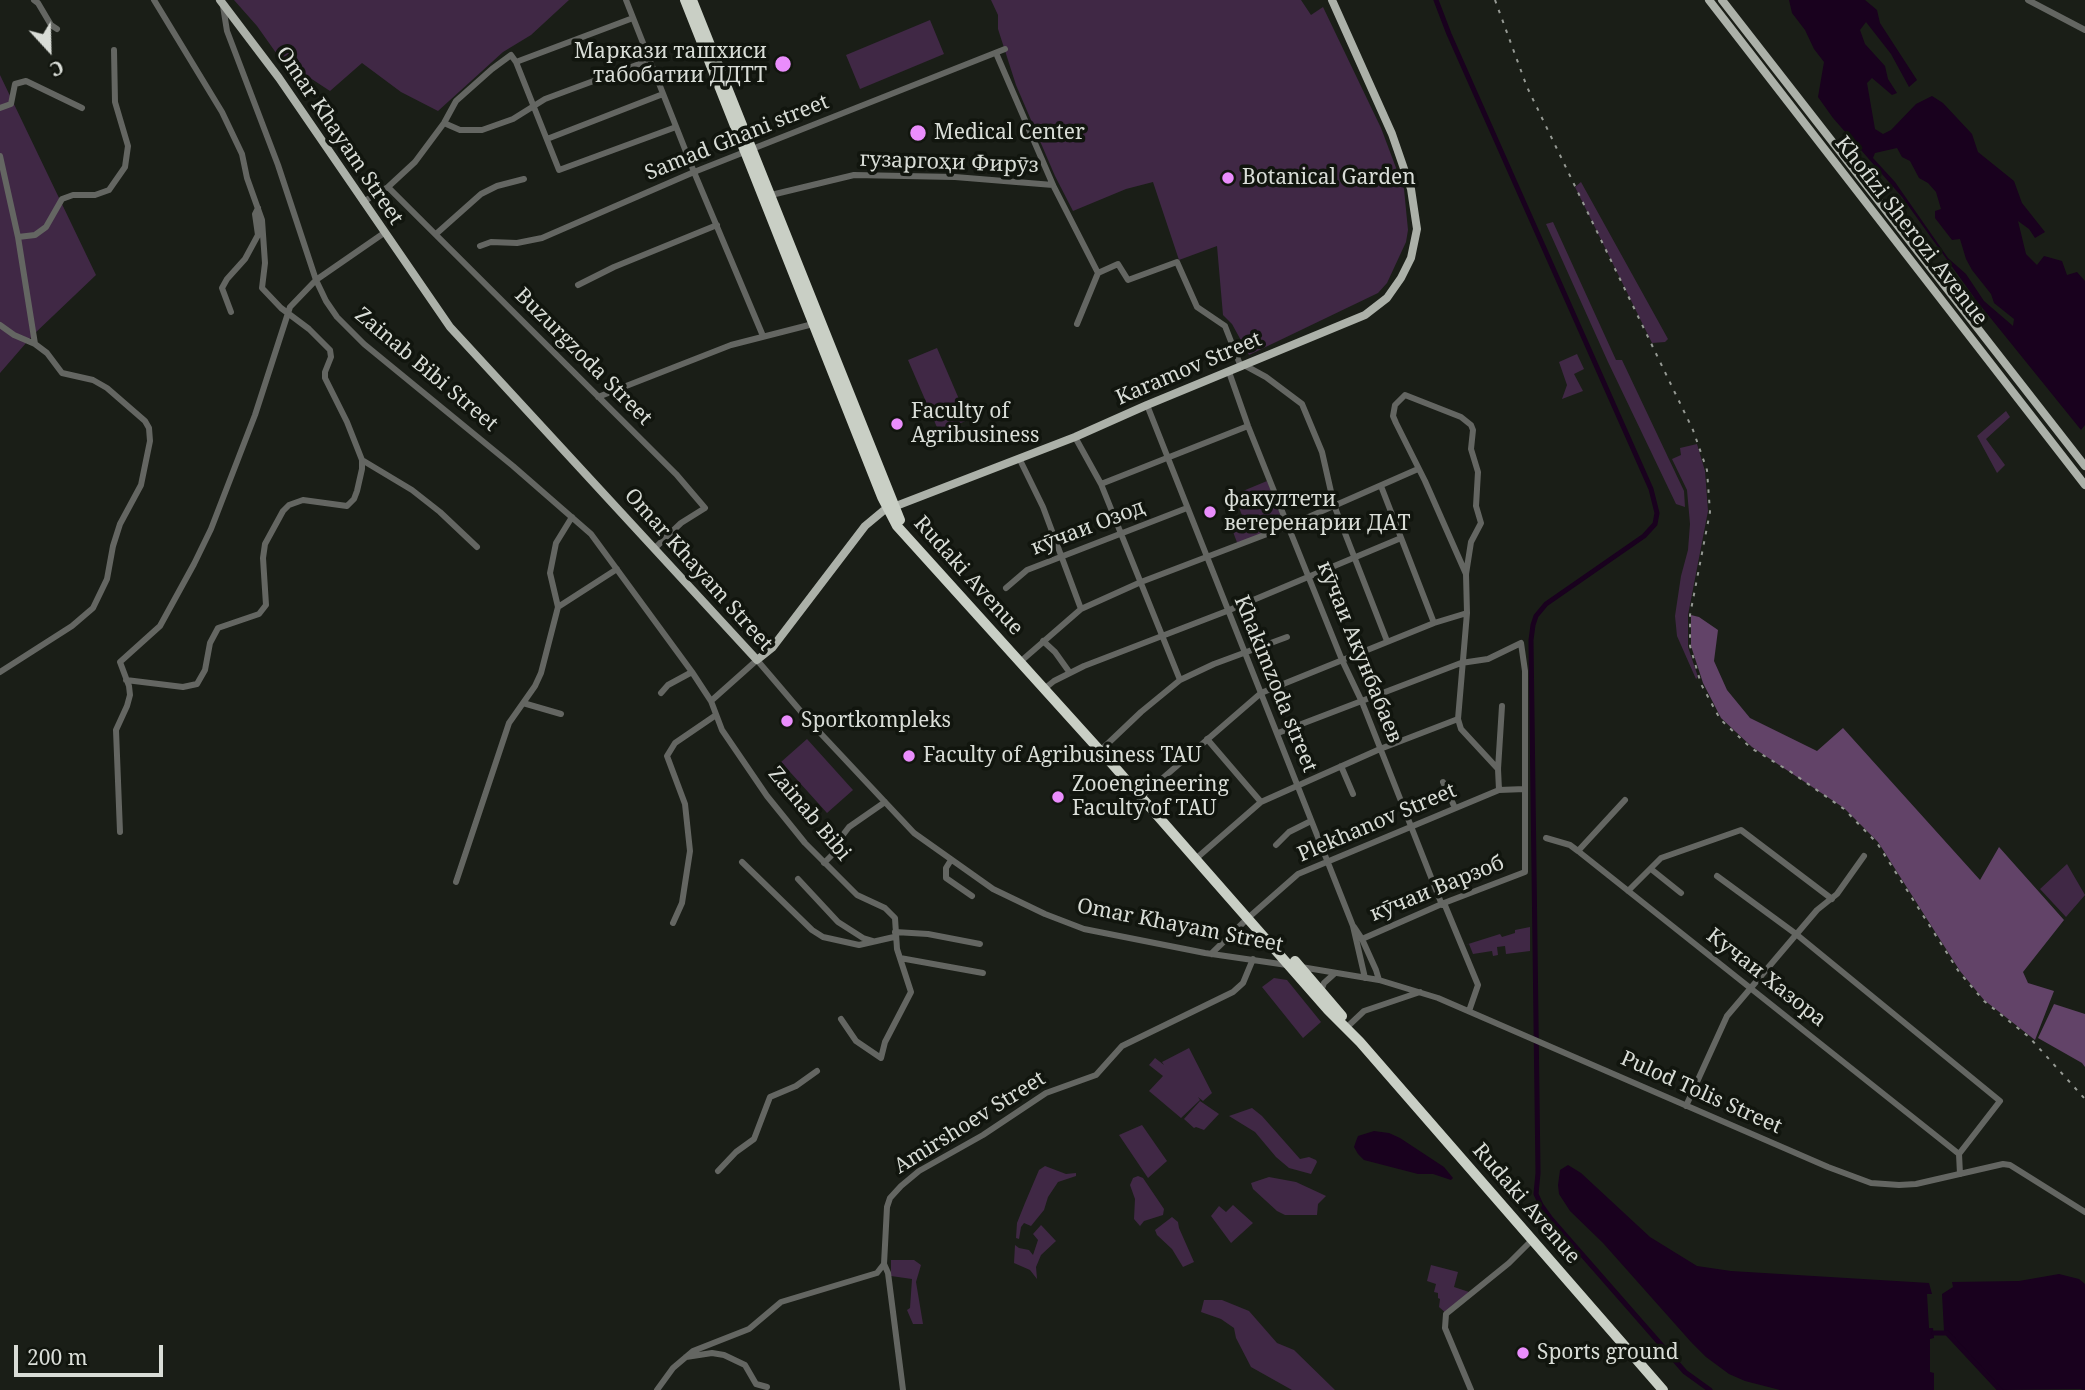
<!DOCTYPE html>
<meta charset="utf-8">
<style>
body{margin:0}
#map{position:relative;width:2085px;height:1390px;overflow:hidden;background:#1a1e17;font-family:"Noto Serif",serif}
canvas{display:block}
.north{position:absolute;left:14px;top:14px;width:70px;height:70px;-webkit-text-stroke:5px #11150e;paint-order:stroke;rotate:158deg;font-size:19px;font-weight:700;line-height:28px;text-align:center;color:#d9ddd7}
.north::after{content:'';display:block;margin:auto;width:24px;height:32px;background:#d9ddd7;clip-path:polygon(50% 0,100% 100%,50% 72%,0 100%)}
.scale{position:absolute;left:14px;top:1345px;width:149px;height:32px;box-sizing:border-box;border:4px solid #d9ddd7;border-top:0;padding-left:9px;font-size:21px;line-height:24px;white-space:nowrap;color:#d9ddd7;-webkit-text-stroke:5px #11150e;paint-order:stroke}
</style>
<div id="map">
<canvas width="2085" height="1390"></canvas>
<div class="north">С</div>
<div class="scale">200 m</div>
</div>
<script>
const g = document.querySelector('canvas').getContext('2d');
g.lineJoin = 'round';
function paint(path, color) {
  g.fillStyle = color;
  g.fill(path, 'evenodd');
}
function toPath(rows) {
  const path = new Path2D();
  for (const r of rows) {
    path.moveTo(r[0], r[1]);
    for (let i = 2; i < r.length; i += 2) path.lineTo(r[i], r[i + 1]);
  }
  return path;
}
function trace(path, color, width, dash) {
  g.strokeStyle = color;
  g.lineWidth = width;
  g.lineCap = dash ? 'butt' : 'round';
  g.setLineDash(dash || []);
  g.stroke(path);
}
function label(font, color, halo, rows, align = 'center') {
  g.font = font + ' "Noto Serif",serif';
  g.lineWidth = 7;
  g.setLineDash([]);
  g.textBaseline = 'middle';
  g.strokeStyle = halo;
  g.fillStyle = color;
  for (const [text, x, y, turn = 0] of rows) {
    g.save();
    g.translate(x, y);
    g.rotate((+turn || 0) * Math.PI / 180);
    g.textAlign = isNaN(turn) ? turn : align;
    if (halo) g.strokeText(text, 0, 0);
    g.fillText(text, 0, 0);
    g.restore();
  }
}
paint(toPath([
 [234,0,569,0,531,35,503,52,438,111,401,92,362,63,330,91,298,70,291,74,257,26],
 [991,0,1301,0,1311,15,1323,7,1381,128,1404,189,1408,230,1406,242,1387,283,1378,293,1249,355,1232,324,1223,315,1217,246,1179,260,1153,182,1126,189,1073,211,1055,176,1016,85,998,29,998,15],
 [930,20,944,54,860,89,846,55],
 [0,75,96,275,33,335,0,373],
 [1581,182,1668,339,1665,342,1652,343,1575,187],
 [1553,222,1616,360,1622,360,1684,491,1685,507,1676,504,1608,362,1546,224],
 [937,348,968,420,939,432,908,360],
 [1577,354,1584,369,1574,374,1583,391,1562,399,1567,385,1559,362],
 [2006,411,2010,417,1986,439,2005,465,1997,473,1977,436],
 [1697,444,1705,471,1708,511,1688,615,1688,647,1698,677,1696,679,1677,636,1675,616,1681,576,1688,550,1690,524,1687,490,1672,459,1681,455,1680,448],
 [1267,481,1286,526,1238,545,1230,524,1243,518,1237,502,1241,500,1238,493],
 [807,739,853,790,827,813,781,762],
 [2067,864,2085,895,2066,917,2040,889],
 [1530,927,1530,951,1506,954,1505,946,1497,947,1498,955,1493,956,1492,951,1473,954,1469,944,1465,945,1500,934,1502,937,1515,933,1515,930],
 [1274,978,1287,980,1321,1022,1303,1038,1262,987],
 [1189,1048,1212,1093,1203,1101,1198,1097,1200,1100,1181,1118,1149,1091,1163,1076,1149,1065,1155,1058,1164,1065,1162,1062],
 [1200,1101,1219,1114,1204,1130,1196,1127,1194,1128,1184,1119],
 [1252,1108,1262,1116,1300,1159,1309,1157,1316,1160,1317,1162,1311,1174,1289,1168,1276,1157,1255,1132,1229,1116],
 [1142,1125,1167,1161,1148,1178,1119,1135],
 [1045,1166,1066,1174,1076,1173,1076,1176,1058,1182,1048,1197,1044,1210,1031,1226,1024,1223,1021,1227,1019,1239,1016,1238,1017,1223,1025,1203,1039,1170],
 [1138,1176,1143,1178,1164,1209,1163,1215,1144,1221,1140,1226,1134,1219,1135,1199,1130,1185,1133,1178],
 [1269,1177,1296,1182,1324,1195,1326,1196,1318,1204,1317,1215,1285,1215,1277,1211,1253,1189,1251,1183],
 [1233,1205,1253,1223,1231,1243,1211,1216,1219,1206,1226,1212],
 [1172,1217,1178,1222,1179,1228,1194,1262,1183,1267,1172,1249,1157,1235,1155,1230],
 [1041,1225,1056,1241,1041,1255,1036,1267,1037,1279,1030,1270,1014,1263,1015,1245,1019,1248,1029,1250,1033,1255,1038,1240,1033,1234],
 [891,1260,914,1260,921,1265,916,1282,923,1324,913,1324,907,1310,910,1308,912,1279,891,1276],
 [1431,1265,1458,1272,1454,1287,1469,1292,1448,1315,1439,1307,1440,1299,1438,1298,1438,1293,1434,1292,1436,1284,1427,1281],
 [1204,1300,1222,1300,1249,1311,1277,1343,1294,1350,1335,1390,1292,1390,1251,1367,1236,1338,1234,1328,1221,1319,1201,1312]
]), '#402845');
paint(toPath([
 [1691,615,1699,617,1718,630,1714,661,1727,690,1750,718,1817,751,1843,728,1980,880,1999,847,2064,920,2023,972,2028,983,2054,991,2035,1040,1984,1000,1960,971,1878,842,1844,808,1752,747,1721,718,1703,683,1691,646],
 [2054,1004,2085,1014,2085,1067,2082,1063,2038,1038]
]), '#624368');
paint(toPath([
 [1789,0,1865,0,1877,10,1880,23,1917,80,1909,87,1891,54,1866,22,1860,30,1865,44,1885,66,1888,79,1897,93,1892,95,1872,78,1867,83,1875,129,1883,134,1891,130,1916,104,1932,96,1943,103,1972,134,1978,152,2014,181,2022,203,2045,232,2035,238,2029,229,2018,221,2026,254,2037,265,2044,256,2062,261,2067,275,2077,272,2085,281,2085,425,2081,430,1976,300,1902,197,1833,118,1818,97,1824,62,1814,49,1805,30,1792,13],
 [1897,148,1902,157,1910,161,1919,178,1928,183,1936,192,1941,209,1935,211,1935,218,1952,240,1960,239,1966,259,1972,270,1991,294,1994,303,2014,319,2013,326,1984,301,1966,274,1948,258,1895,182,1873,158,1875,153],
 [1374,1131,1389,1133,1400,1138,1444,1167,1453,1178,1451,1180,1433,1174,1418,1174,1364,1160,1358,1154,1354,1147,1356,1141,1358,1136],
 [1568,1165,1581,1173,1650,1237,1697,1266,1731,1271,1929,1283,1932,1294,1927,1294,1929,1328,1933,1328,1934,1338,1930,1339,1930,1372,1934,1373,1934,1390,1780,1390,1745,1381,1729,1374,1706,1357,1691,1342,1603,1243,1570,1211,1559,1194,1558,1185,1560,1170],
 [2059,1274,2079,1279,2085,1284,2085,1389,2001,1390,1944,1331,1942,1294,1953,1287,1952,1282,2019,1281]
]), '#19011e');
trace(toPath([
 [1436,0,1449,34,1651,489,1657,513,1655,524,1644,536,1546,604,1536,616,1533,625,1531,640,1538,1173,1536,1194,1541,1205,1551,1219,1685,1372,1710,1390],
 [1934,1333,1947,1333,2000,1390],
 [2084,1390,2085,1390]
]), '#19011e', 5);
trace(toPath([
 [34,0,38,3,51,25,57,29],
 [626,0,694,172,763,336],
 [2028,0,2085,30],
 [223,6,227,31,278,165,316,280,326,301,337,317,364,344,513,466,591,534,692,672,711,701,722,730,767,796,805,843,857,895,885,908,895,918,897,949,911,992,885,1042,881,1058,856,1041,841,1019],
 [996,53,1053,185,1098,273,1077,324],
 [516,62,633,18],
 [0,108,11,104,15,84,26,81,82,108],
 [444,123,460,130,482,130,513,119,545,99,650,60],
 [547,139,663,94],
 [0,156,18,237,35,344,14,335,0,325],
 [388,187,676,474,705,508,681,523,655,548],
 [767,196,854,175,955,177,1053,185],
 [363,202,388,187,415,162,444,123,456,101,492,69,511,55,516,62,559,170,676,127],
 [436,234,481,194,497,186,524,179],
 [18,237,35,235,46,227,62,199,73,195,95,195,109,190,125,167,128,146,115,102,114,50],
 [480,246,491,242,517,243,542,238,694,172,1005,49],
 [1098,273,1118,264,1128,280,1177,262,1197,307,1225,326,1241,367],
 [578,285,614,267,717,225],
 [231,312,222,288,227,279,245,259,258,235,255,214,258,208],
 [1244,365,1266,377,1302,404,1322,452,1334,505,1387,641],
 [1229,372,1248,426,1288,526,1342,660,1362,702,1442,905],
 [598,397,731,345,813,324],
 [1147,405,1353,926,1365,978],
 [1075,437,1101,484,1180,680],
 [1019,458,1043,507,1081,609],
 [362,460,412,490,440,512,477,547],
 [1101,484,1248,426],
 [1381,486,1434,623],
 [1466,574,1425,481,1396,423,1393,416,1395,405,1405,395,1461,417,1471,425,1473,430,1471,449,1478,472,1476,506,1481,523,1471,542,1466,574,1467,613,1458,719,1461,729,1498,769],
 [1006,588,1027,570,1187,508],
 [558,607,617,569],
 [1043,641,1055,652,1070,673],
 [1020,662,1081,609,1141,582,1288,526,1418,469],
 [0,672,72,626,93,608,107,579,113,546,120,524,141,485,150,441,149,428,145,421,107,388,93,380,62,373,47,353,35,344],
 [126,680,183,687,197,684,205,670,210,643,218,628,259,614,266,605,263,558,265,544,283,511,289,505,303,500,347,506,354,499,357,491,362,469,362,460,347,422,325,378,325,372,331,357,330,350,309,329,281,308,262,288,265,263,262,220,247,178,242,154,222,112,154,0],
 [1044,689,1054,681,1084,666,1227,611,1401,538],
 [661,693,668,685,692,672],
 [711,701,757,660,809,721,914,833,993,889,1045,914,1084,929,1205,953,1287,965],
 [523,703,561,714],
 [1278,733,1461,663,1488,659,1521,643,1525,671,1525,872,1444,903,1362,939],
 [1207,739,1261,802],
 [1100,751,1141,712,1180,680,1214,664,1287,637],
 [1341,766,1353,794],
 [1443,782,1455,808],
 [1499,790,1498,769,1502,706],
 [1141,797,1261,693,1434,623,1467,613],
 [120,832,116,730,127,706,130,695,129,686,120,662,160,626,194,564,211,529,255,415,290,307,316,280,384,233],
 [1546,838,1570,845,1578,851,1959,1154],
 [1276,845,1289,832,1311,821],
 [1578,851,1625,800],
 [1199,856,1261,802,1380,749,1458,719],
 [951,860,946,868,946,878,972,896],
 [742,862,812,930,823,937,859,945,894,937],
 [824,863,836,851,839,840,849,827,885,802],
 [1651,869,1681,893],
 [1717,876,1796,934,2000,1101,1959,1154,1960,1174],
 [798,879,838,922,863,938,873,941],
 [456,882,509,723,535,686,541,673,558,607,550,573,556,543,572,517],
 [1628,891,1661,858,1741,830,1832,899],
 [1444,903,1478,985,1469,1011],
 [673,923,682,903,690,851,685,804,667,756,675,743,716,715],
 [1354,927,1362,939,1376,970,1379,980],
 [895,932,928,934,980,944],
 [1211,954,1248,918,1298,874,1499,790,1525,789],
 [900,958,983,973],
 [1301,967,1379,980,1438,998,1828,1167,1871,1183,1899,1185,1916,1184,2003,1164,2010,1165,2085,1212],
 [1321,991,1324,983,1334,974],
 [1345,1029,1364,1011,1420,992],
 [1686,1106,1727,1016,1817,910,1837,894,1864,856],
 [718,1171,736,1152,754,1139,770,1097,796,1086,817,1071],
 [884,1264,888,1273,903,1390],
 [686,1357,712,1353,724,1355,745,1365,756,1384,767,1387],
 [657,1390,673,1368,693,1351,749,1329,781,1302,877,1273,884,1264,887,1207,890,1198,901,1186,919,1171,983,1135,1046,1093,1096,1075,1122,1046,1233,992,1243,983,1253,959],
 [1471,1390,1445,1328,1446,1314,1509,1263,1532,1240]
]), '#646662', 6);
trace(toPath([
 [220,0,279,78,450,327,757,660,772,648,865,526,883,511,1075,437,1147,405,1365,315,1387,298,1401,278,1411,258,1417,229,1411,189,1392,134,1332,0],
 [1709,0,2085,485],
 [1722,0,2085,466]
]), '#acb1a9', 8);
trace(toPath([
 [685,0,882,497,897,526,1113,765,1328,1010,1360,1042,1663,1390],
 [692,0,900,520],
 [1295,961,1342,1016]
]), '#c9cfc5', 10);
trace(toPath([
 [1495,0,1527,87,1693,430,1707,470,1710,512,1690,615,1690,646,1701,684,1720,719,1751,748,1791,772,1844,809,1877,843,1959,972,1984,1001,2029,1037,2085,1099]
]), '#969a94', 2, [3.5, 7]);
for (const [x, y, r, color] of [
 [783,64,9,"#ea8dfc"],
 [918,133,9,"#ea8dfc"],
 [1228,178,7,"#ea8dfc"],
 [897,424,7,"#ea8dfc"],
 [1210,512,7,"#ea8dfc"],
 [787,721,7,"#ea8dfc"],
 [909,756,7,"#ea8dfc"],
 [1058,797,7,"#ea8dfc"],
 [1523,1353,7,"#ea8dfc"]
]) {
  const dot = new Path2D();
  dot.arc(x, y, r, 0, 2 * Math.PI);
  g.fillStyle = color;
  g.fill(dot);
  trace(dot, '#11150e', 2.5);
}
label('21px', '#d9ddd7', '#11150e', [
 ["Маркази ташхиси",767,52,"right"],
 ["табобатии ДДТТ",767,76,"right"],
 ["Medical Center",934,133],
 ["Botanical Garden",1242,178],
 ["Faculty of",911,412],
 ["Agribusiness",911,436],
 ["факултети",1224,500],
 ["ветеренарии ДАТ",1224,524],
 ["Sportkompleks",801,721],
 ["Faculty of Agribusiness TAU",923,756],
 ["Zooengineering",1072,785],
 ["Faculty of TAU",1072,809],
 ["Sports ground",1537,1353]
], 'left');
label('21px', '#d9ddd7', '#11150e', [
 ["Omar Khayam Street",339,136,56],
 ["Samad Ghani street",737,138,-22],
 ["гузаргоҳи Фирӯз",949,163,2],
 ["Khofizi Sherozi Avenue",1911,231,52],
 ["Buzurgzoda Street",583,357,45],
 ["Karamov Street",1189,369,-23],
 ["Zainab Bibi Street",426,370,40],
 ["кӯчаи Озод",1088,528,-21],
 ["Omar Khayam Street",698,570,48],
 ["Rudaki Avenue",968,576,48],
 ["кӯчаи Акунбабаев",1359,652,68],
 ["Khakimzoda street",1275,684,68],
 ["Zainab Bibi",809,814,50],
 ["Plekhanov Street",1377,823,-23],
 ["кӯчаи Варзоб",1437,889,-22],
 ["Omar Khayam Street",1180,926,11],
 ["Кучаи Хазора",1766,978,38],
 ["Pulod Tolis Street",1701,1093,24],
 ["Amirshoev Street",970,1123,-32],
 ["Rudaki Avenue",1526,1204,49]
]);
</script>
